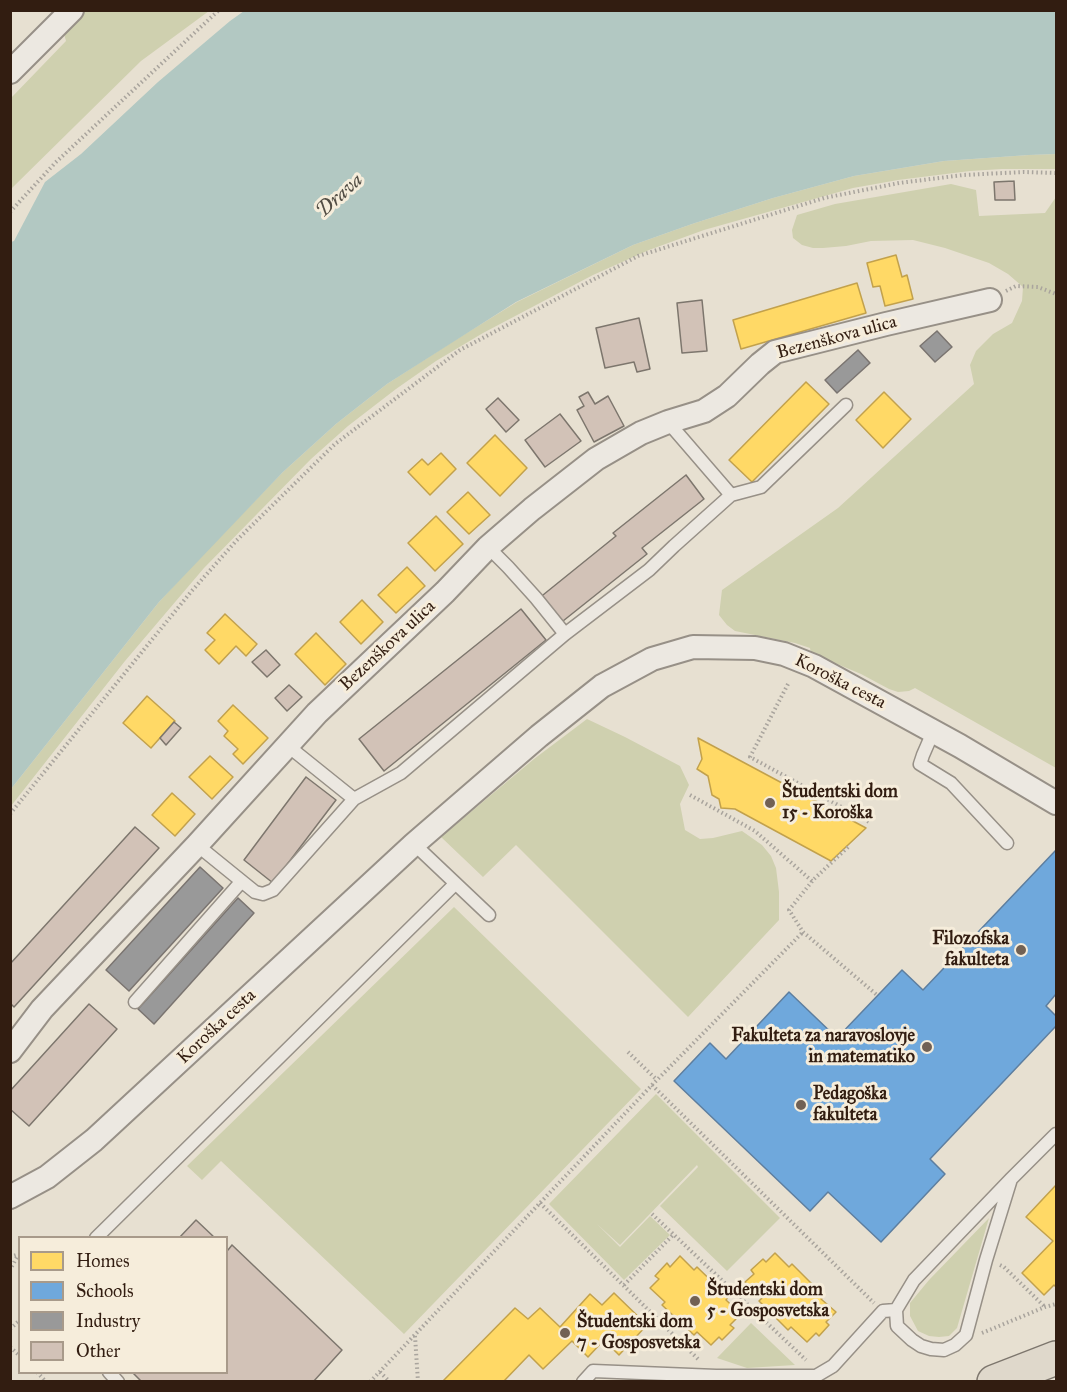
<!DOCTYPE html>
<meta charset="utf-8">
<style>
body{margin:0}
#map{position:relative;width:1067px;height:1392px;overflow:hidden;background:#e7e0d1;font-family:"IM FELL Great Primer",serif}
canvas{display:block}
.frame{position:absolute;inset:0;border:12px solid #321d11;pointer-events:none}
.legend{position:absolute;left:18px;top:1236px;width:210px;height:138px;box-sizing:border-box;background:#f6eddb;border:2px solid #a89a8a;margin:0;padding:8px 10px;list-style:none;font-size:18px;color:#321d11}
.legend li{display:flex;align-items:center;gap:12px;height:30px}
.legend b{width:30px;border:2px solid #a89a8a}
</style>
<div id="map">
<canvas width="1067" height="1392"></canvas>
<div class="frame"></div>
<ul class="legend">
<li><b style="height:16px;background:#ffd966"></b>Homes</li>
<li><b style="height:16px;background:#6fa8dc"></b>Schools</li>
<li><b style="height:16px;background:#999"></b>Industry</li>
<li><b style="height:16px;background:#d2c2b7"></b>Other</li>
</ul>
</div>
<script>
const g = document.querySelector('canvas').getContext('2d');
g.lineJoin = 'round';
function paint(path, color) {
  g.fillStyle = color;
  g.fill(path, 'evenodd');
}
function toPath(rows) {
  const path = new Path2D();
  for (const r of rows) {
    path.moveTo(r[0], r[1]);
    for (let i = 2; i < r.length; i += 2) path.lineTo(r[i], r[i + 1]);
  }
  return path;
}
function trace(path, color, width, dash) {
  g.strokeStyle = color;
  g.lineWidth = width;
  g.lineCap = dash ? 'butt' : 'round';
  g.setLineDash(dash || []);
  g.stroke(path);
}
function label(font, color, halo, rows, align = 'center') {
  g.font = font + ' "IM FELL Great Primer",serif';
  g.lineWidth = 6;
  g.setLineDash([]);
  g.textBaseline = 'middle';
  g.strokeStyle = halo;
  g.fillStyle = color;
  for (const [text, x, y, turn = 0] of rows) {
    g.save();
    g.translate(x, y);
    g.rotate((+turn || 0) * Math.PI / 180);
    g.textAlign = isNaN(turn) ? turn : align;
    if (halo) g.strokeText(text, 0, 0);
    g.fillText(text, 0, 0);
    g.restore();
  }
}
paint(toPath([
 [84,11,209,11,141,61,11,189,11,98,66,41,63,30],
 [1056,154,1056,169,1002,169,970,171,898,180,853,188,704,230,649,250,593,275,483,333,436,361,396,389,348,426,311,459,204,568,125,661,11,806,11,789,159,602,200,557,283,472,336,424,387,384,452,342,517,302,633,245,692,224,773,198,854,176,944,161,1029,155],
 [951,184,976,190,979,216,1045,213,1056,197,1056,768,915,688,909,691,898,692,889,689,861,674,811,653,810,648,795,643,735,631,727,625,719,615,722,590,838,508,974,384,970,365,976,351,993,334,1012,323,1022,301,1023,287,1008,274,989,263,945,248,913,240,871,241,846,246,823,248,813,248,802,245,793,238,792,230,797,215,835,204],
 [587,719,625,737,680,766,689,785,680,804,685,830,700,839,713,838,742,831,762,845,771,856,776,868,779,892,779,920,688,1017,516,845,483,877,441,837,534,759],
 [454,907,641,1089,404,1334,221,1161,202,1180,187,1166],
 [656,1094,780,1218,727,1271,660,1206,698,1167,697,1165,620,1245,597,1224,620,1247,650,1216,670,1235,624,1280,549,1204],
 [989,1218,957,1328,949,1336,939,1337,929,1336,918,1331,910,1316,910,1303,929,1280],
 [751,1323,795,1365,747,1368,717,1358]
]), '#cfd0af');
paint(toPath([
 [244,11,1056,11,1056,154,1029,155,944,161,854,176,773,198,692,224,633,245,516,302,387,384,336,424,283,472,159,602,11,789,11,242,14,241,45,182,81,154,158,82,230,21]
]), '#b2c8c2');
const homes = toPath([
 [896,255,902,277,907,275,913,299,885,306,880,286,873,287,867,263,896,255],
 [857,283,866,313,741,349,733,320,857,283],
 [806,382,829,404,752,482,729,460,806,382],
 [884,392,911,419,883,448,856,420,884,392],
 [495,435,527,468,500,496,467,463,495,435],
 [441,453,456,469,430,495,408,472,422,459,428,465,441,453],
 [468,492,490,515,469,534,447,512,468,492],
 [436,516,463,544,435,571,408,543,436,516],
 [407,567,425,586,396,613,378,595,407,567],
 [362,600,383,622,361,644,340,622,362,600],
 [225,614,257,644,246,656,236,646,219,664,205,650,215,640,207,633,225,614],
 [316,633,346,664,325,685,295,654,316,633],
 [147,696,175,721,151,748,123,723,147,696],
 [233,705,268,738,243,764,233,754,238,749,224,736,228,731,218,721,233,705],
 [698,738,866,828,831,861,735,809,721,808,719,799,712,795,708,776,697,769,702,759,698,738],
 [210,756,233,777,212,799,189,777,210,756],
 [172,793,195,814,175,836,152,815,172,793],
 [1056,1185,1056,1287,1054,1285,1044,1295,1022,1273,1053,1241,1026,1217,1056,1185],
 [775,1253,789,1267,792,1264,824,1296,821,1299,836,1312,826,1322,829,1325,819,1336,816,1333,807,1342,791,1327,788,1330,759,1301,762,1298,745,1282,754,1274,751,1270,763,1259,766,1262,775,1253],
 [680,1256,694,1270,697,1267,728,1297,726,1300,741,1314,730,1325,734,1328,722,1340,719,1337,711,1345,697,1332,694,1335,662,1305,665,1302,650,1288,659,1279,655,1276,667,1263,670,1267,680,1256],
 [614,1293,647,1325,619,1355,604,1340,588,1357,572,1341,543,1369,529,1355,503,1382,442,1382,515,1308,528,1319,540,1308,560,1327,590,1294,602,1305,614,1293]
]);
paint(homes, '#ffd966');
trace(homes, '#c2a14c', 1.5);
const schools = toPath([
 [1056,850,1056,994,1046,1006,1056,1016,1056,1026,930,1159,945,1174,881,1242,828,1192,810,1211,674,1081,710,1043,726,1059,789,992,837,1038,902,970,923,990,1056,850]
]);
paint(schools, '#6fa8dc');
trace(schools, '#5d7e9f', 1.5);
const industry = toPath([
 [937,331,952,347,935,362,920,346,937,331],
 [858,350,870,363,837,393,825,380,858,350],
 [200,867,223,888,129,991,106,970,200,867],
 [238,898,254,913,154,1024,138,1009,238,898]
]);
paint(industry, '#999');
trace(industry, '#7a7470', 1.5);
const building = toPath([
 [1014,181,1015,200,995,200,994,182,1014,181],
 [702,300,707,351,682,353,677,303,702,300],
 [639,318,650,369,637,372,634,362,605,368,596,328,639,318],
 [588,392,595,404,608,396,624,426,594,442,577,410,584,406,579,397,588,392],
 [498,398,519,420,506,432,486,409,498,398],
 [560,414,581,441,545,467,525,440,560,414],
 [686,475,704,499,642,548,647,554,558,625,538,599,616,536,613,533,686,475],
 [521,609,546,640,384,771,359,739,521,609],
 [266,650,280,665,267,677,252,662,266,650],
 [289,685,302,697,287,711,275,698,289,685],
 [174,722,181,728,166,745,160,738,174,722],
 [306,777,336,800,273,883,244,860,306,777],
 [135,827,159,848,14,1007,10,1003,10,964,135,827],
 [89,1004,117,1029,29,1126,10,1109,10,1091,89,1004],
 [196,1220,215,1238,179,1238,196,1220],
 [232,1245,342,1350,313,1382,142,1382,132,1372,226,1372,226,1249,228,1250,232,1245]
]);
paint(building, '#d2c2b7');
trace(building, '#7d766d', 1.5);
const lane = toPath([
 [731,495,761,487,846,405],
 [488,547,508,567,536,598,565,634],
 [933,732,923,755,920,764,951,783,1007,843],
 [354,799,401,773,565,634,649,570,674,546,731,495,668,422],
 [414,844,489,915],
 [197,845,255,892,263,894,273,890,354,799,288,746],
 [135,1002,241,882],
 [1011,1179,986,1260,966,1335,955,1345,944,1350,931,1349,921,1346,912,1340,897,1326,896,1310,914,1280,1011,1179,1056,1134],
 [96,1238,455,884],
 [109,1372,118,1382],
 [583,1382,593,1371,716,1376,816,1376,833,1366,883,1311,896,1310]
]);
const street = toPath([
 [10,72,72,10],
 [10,1051,42,1009,197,845,317,713,445,592,488,547,532,509,596,459,641,433,668,422,704,411,727,396,760,364,775,352,886,324,990,300],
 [10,1197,47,1177,94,1140,414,844,539,736,602,686,652,659,693,647,755,648,784,654,814,666,960,746,1056,803]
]);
const primary = toPath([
 [994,1382,1056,1358]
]);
trace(lane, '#979087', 15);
trace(street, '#979087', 26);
trace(primary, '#7d766d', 36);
trace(toPath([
 [10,212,55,163,219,10],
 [1006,291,1016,286,1038,287,1056,294],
 [788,684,750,757,871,823],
 [690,795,755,831,812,881],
 [10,814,190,593,236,541,335,444,460,350,638,256,824,198,899,183,963,175,1024,172,1056,173],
 [848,847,814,879,789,910,803,932,877,995],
 [628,1052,657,1080],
 [652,1085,874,1303],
 [540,1203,700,1361],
 [652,1214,806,1360],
 [10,1257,16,1255,17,1257,10,1270],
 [1000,1265,1004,1267,1045,1307],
 [624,1285,673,1235],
 [10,1329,20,1320],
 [982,1333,1045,1307,1056,1304],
 [415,1336,418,1382],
 [10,1347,20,1356],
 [37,1372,46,1382],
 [380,1372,390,1382],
 [370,1382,652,1085,803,932]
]), '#a9a49d', 4, [1.5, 3]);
trace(lane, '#ece8e1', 12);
trace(street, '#ece8e1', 22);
trace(primary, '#dfd8cb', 33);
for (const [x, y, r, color] of [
 [770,803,6,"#716154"],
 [1021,950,6,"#716154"],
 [927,1047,6,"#716154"],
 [801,1105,6,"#716154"],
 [695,1301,6,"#716154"],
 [565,1333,6,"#716154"]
]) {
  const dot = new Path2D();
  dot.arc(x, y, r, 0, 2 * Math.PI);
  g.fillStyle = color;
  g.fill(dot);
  trace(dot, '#f6eddb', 2);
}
label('18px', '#321d11', '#f6eddb', [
 ["Bezenškova ulica",837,338,-15],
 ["Bezenškova ulica",388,646,-43],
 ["Koroška cesta",840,682,27],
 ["Koroška cesta",217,1027,-43]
]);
label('bold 18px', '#321d11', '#f6eddb', [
 ["Študentski dom",782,793],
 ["15 - Koroška",782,814],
 ["Filozofska",1009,940,"right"],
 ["fakulteta",1009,961,"right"],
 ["Fakulteta za naravoslovje",915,1037,"right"],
 ["in matematiko",915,1058,"right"],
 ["Pedagoška",813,1095],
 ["fakulteta",813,1116],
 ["Študentski dom",707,1291],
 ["5 - Gosposvetska",707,1312],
 ["Študentski dom",577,1323],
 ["7 - Gosposvetska",577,1344]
], 'left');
label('italic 20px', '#524d44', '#f6eddb', [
 ["Drava",340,196,-42]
]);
</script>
